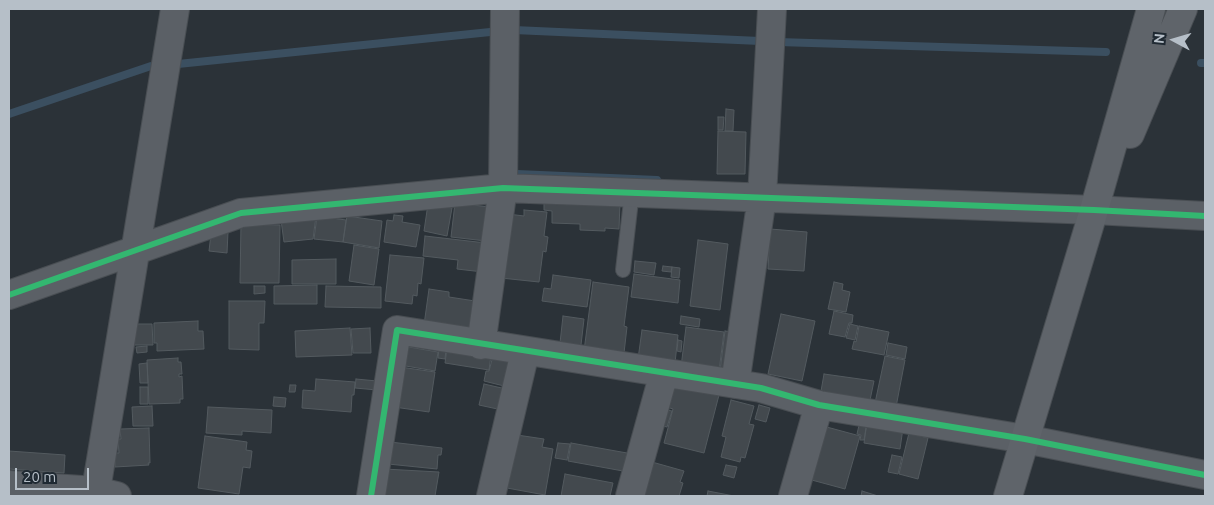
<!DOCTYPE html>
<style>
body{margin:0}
#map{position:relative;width:1214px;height:505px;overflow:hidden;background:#2b3238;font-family:Ubuntu,sans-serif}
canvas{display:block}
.frame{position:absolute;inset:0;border:10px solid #b6bfc8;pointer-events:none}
.north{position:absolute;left:1149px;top:15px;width:50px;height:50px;-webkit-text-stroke:4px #1f2932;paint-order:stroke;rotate:276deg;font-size:14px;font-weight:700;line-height:20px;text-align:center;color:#b6bfc8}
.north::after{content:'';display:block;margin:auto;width:18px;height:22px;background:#b6bfc8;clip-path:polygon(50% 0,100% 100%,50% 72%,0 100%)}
.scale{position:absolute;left:15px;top:468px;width:74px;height:22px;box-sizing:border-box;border:2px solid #b6bfc8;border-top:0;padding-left:6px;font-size:15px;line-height:18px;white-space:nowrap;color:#b6bfc8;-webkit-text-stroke:4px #1f2932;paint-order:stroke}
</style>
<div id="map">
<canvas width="1214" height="505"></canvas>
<div class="frame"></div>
<div class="north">N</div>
<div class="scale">20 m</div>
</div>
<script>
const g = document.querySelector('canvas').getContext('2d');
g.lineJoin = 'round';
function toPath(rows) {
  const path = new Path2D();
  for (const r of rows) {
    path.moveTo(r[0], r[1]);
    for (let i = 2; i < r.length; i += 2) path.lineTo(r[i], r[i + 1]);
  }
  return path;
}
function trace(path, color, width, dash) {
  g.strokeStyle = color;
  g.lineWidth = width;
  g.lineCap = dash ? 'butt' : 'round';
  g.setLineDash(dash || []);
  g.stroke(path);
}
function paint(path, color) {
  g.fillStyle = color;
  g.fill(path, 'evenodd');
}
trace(toPath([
 [514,30,760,41],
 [778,42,1106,52],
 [1201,63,1205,63],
 [178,64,500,31],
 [9,114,151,66],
 [517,174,657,180]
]), '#3b4f60', 8);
const building = toPath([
 [726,109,734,110,733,131,725,131,726,109],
 [718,117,724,117,723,130,718,130,718,117],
 [718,131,746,132,745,174,717,174,718,131],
 [544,200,620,202,619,229,605,228,605,231,580,230,580,224,552,223,552,211,544,210,544,200],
 [455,203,490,207,486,241,451,237,455,203],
 [428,204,452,208,447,236,424,231,428,204],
 [524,210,547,212,544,236,548,237,546,252,543,251,539,282,501,278,508,214,524,216,524,210],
 [394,215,403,216,402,222,420,225,416,247,384,242,387,220,393,221,394,215],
 [316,216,313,239,284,242,281,220,316,216],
 [317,216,346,220,343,242,314,239,317,216],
 [347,216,382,221,379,248,343,242,347,216],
 [241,224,280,225,279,283,240,283,241,224],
 [770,229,807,232,804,271,768,269,770,229],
 [219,231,228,232,227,253,209,251,211,234,219,231],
 [425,236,486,243,483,272,457,269,458,260,423,256,425,236],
 [698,240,728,244,720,310,690,306,698,240],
 [354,245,379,249,374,285,349,281,354,245],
 [390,255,424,258,421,284,418,283,417,296,413,295,412,304,385,301,390,255],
 [336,259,336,284,292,284,292,260,336,259],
 [635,261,656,263,654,275,634,272,635,261],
 [663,266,672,267,671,272,662,271,663,266],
 [672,267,680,268,679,278,671,277,672,267],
 [634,274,680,280,678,303,631,297,634,274],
 [553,275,591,280,587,307,542,301,544,288,551,289,553,275],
 [593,282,629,287,624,326,627,327,624,353,584,351,593,282],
 [834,282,843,284,842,290,850,292,846,312,828,309,834,282],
 [317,285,317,304,274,304,274,286,317,285],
 [254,286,265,286,265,293,254,294,254,286],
 [326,286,381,287,381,308,325,307,326,286],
 [429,289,449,292,449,297,475,301,470,332,424,325,429,289],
 [229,301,265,301,264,323,259,323,259,350,229,349,229,301],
 [834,311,853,315,852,323,849,323,845,337,829,334,834,311],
 [781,314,815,321,802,381,768,374,781,314],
 [563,316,584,319,581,345,560,343,563,316],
 [681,316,700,319,699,327,680,324,681,316],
 [198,321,198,331,203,331,204,349,157,351,157,343,154,343,154,323,198,321],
 [134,324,152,324,153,345,134,345,134,324],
 [850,324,858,326,855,340,846,338,850,324],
 [859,326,889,332,884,355,852,349,854,341,856,342,859,326],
 [686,327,724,332,719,371,681,367,686,327],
 [350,328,352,355,296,357,295,331,350,328],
 [370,328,371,353,353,353,351,329,370,328],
 [642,330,678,335,675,363,638,359,642,330],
 [725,331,732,332,727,372,720,371,725,331],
 [678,340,682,341,681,352,677,351,678,340],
 [888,343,907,347,905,359,886,355,888,343],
 [147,346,147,352,137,353,136,347,147,346],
 [403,346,438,352,435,371,400,365,403,346],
 [439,348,446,349,445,359,438,358,439,348],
 [447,348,491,355,489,370,445,363,447,348],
 [493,356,514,361,508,387,484,381,486,371,489,371,493,356],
 [885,356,905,360,896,407,875,403,885,356],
 [178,358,178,362,181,362,182,374,179,374,179,377,182,376,183,399,180,399,180,403,149,404,147,360,178,358],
 [147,363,148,383,140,383,139,364,147,363],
 [400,367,435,372,429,412,394,407,400,367],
 [824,374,874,381,869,405,820,397,824,374],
 [316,379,355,382,354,395,352,395,351,412,302,408,303,390,315,391,316,379],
 [356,379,377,381,377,390,355,388,356,379],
 [674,383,719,395,704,453,664,443,673,409,667,407,674,383],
 [484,384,506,389,502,410,479,405,484,384],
 [290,385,296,385,295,392,289,392,290,385],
 [140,387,148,387,148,404,140,404,140,387],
 [274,397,286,398,285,407,273,406,274,397],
 [731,400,754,406,749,424,754,425,745,458,741,457,740,462,721,457,726,437,722,436,731,400],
 [759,405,770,408,766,422,755,419,759,405],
 [152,406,153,426,133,426,132,407,152,406],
 [208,407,272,410,271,433,242,431,242,435,206,433,208,407],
 [663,409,672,411,667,427,659,425,663,409],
 [860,421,867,422,864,440,860,440,861,435,857,434,860,421],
 [867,422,903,428,900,449,864,443,867,422],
 [823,426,860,436,845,489,808,479,823,426],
 [149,428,150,463,148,463,149,465,115,467,115,453,119,453,118,439,121,439,120,429,149,428],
 [909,433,928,438,918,479,899,474,909,433],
 [517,435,544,439,542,447,553,449,545,495,507,488,517,435],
 [205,436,247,442,246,450,252,451,250,468,243,467,239,494,198,488,205,436],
 [390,442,442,448,441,455,438,455,437,469,388,464,390,442],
 [558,443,570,444,567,460,555,458,558,443],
 [571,443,627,453,623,471,568,461,571,443],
 [9,451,65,455,64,473,9,469,9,451],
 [892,455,902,457,898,474,888,472,892,455],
 [652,462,684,471,680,482,683,483,679,496,642,496,652,462],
 [726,465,737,467,734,478,723,475,726,465],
 [384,469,439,472,435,496,385,496,384,469],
 [565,474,613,483,610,496,561,496,565,474],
 [708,491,734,496,707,496,708,491],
 [862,491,878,496,861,496,862,491]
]);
paint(building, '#43494e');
trace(building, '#535a5f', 1);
const lane = toPath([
 [623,270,632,192]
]);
const street = toPath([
 [9,295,241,213,503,188,1094,210,1205,216],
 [481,345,503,188,505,9],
 [735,384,762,197,772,9],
 [9,485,96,491,117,496],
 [95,496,175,9],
 [371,496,397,330,761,388,819,405,1025,439,1205,475],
 [491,496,525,352],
 [630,496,664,373],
 [793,496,819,405]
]);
const secondary = toPath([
 [1130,134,1183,9],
 [1008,496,1094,210,1151,9]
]);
trace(lane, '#494e53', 16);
trace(street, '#494e53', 30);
trace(secondary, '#494e53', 30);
trace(lane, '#5b6066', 14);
trace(street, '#5b6066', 28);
trace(secondary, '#5f646a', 28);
trace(toPath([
 [9,295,241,213,503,188,1094,210,1205,216],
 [371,496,397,330,761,388,819,405,1025,439,1205,475]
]), '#33b770', 6);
</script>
